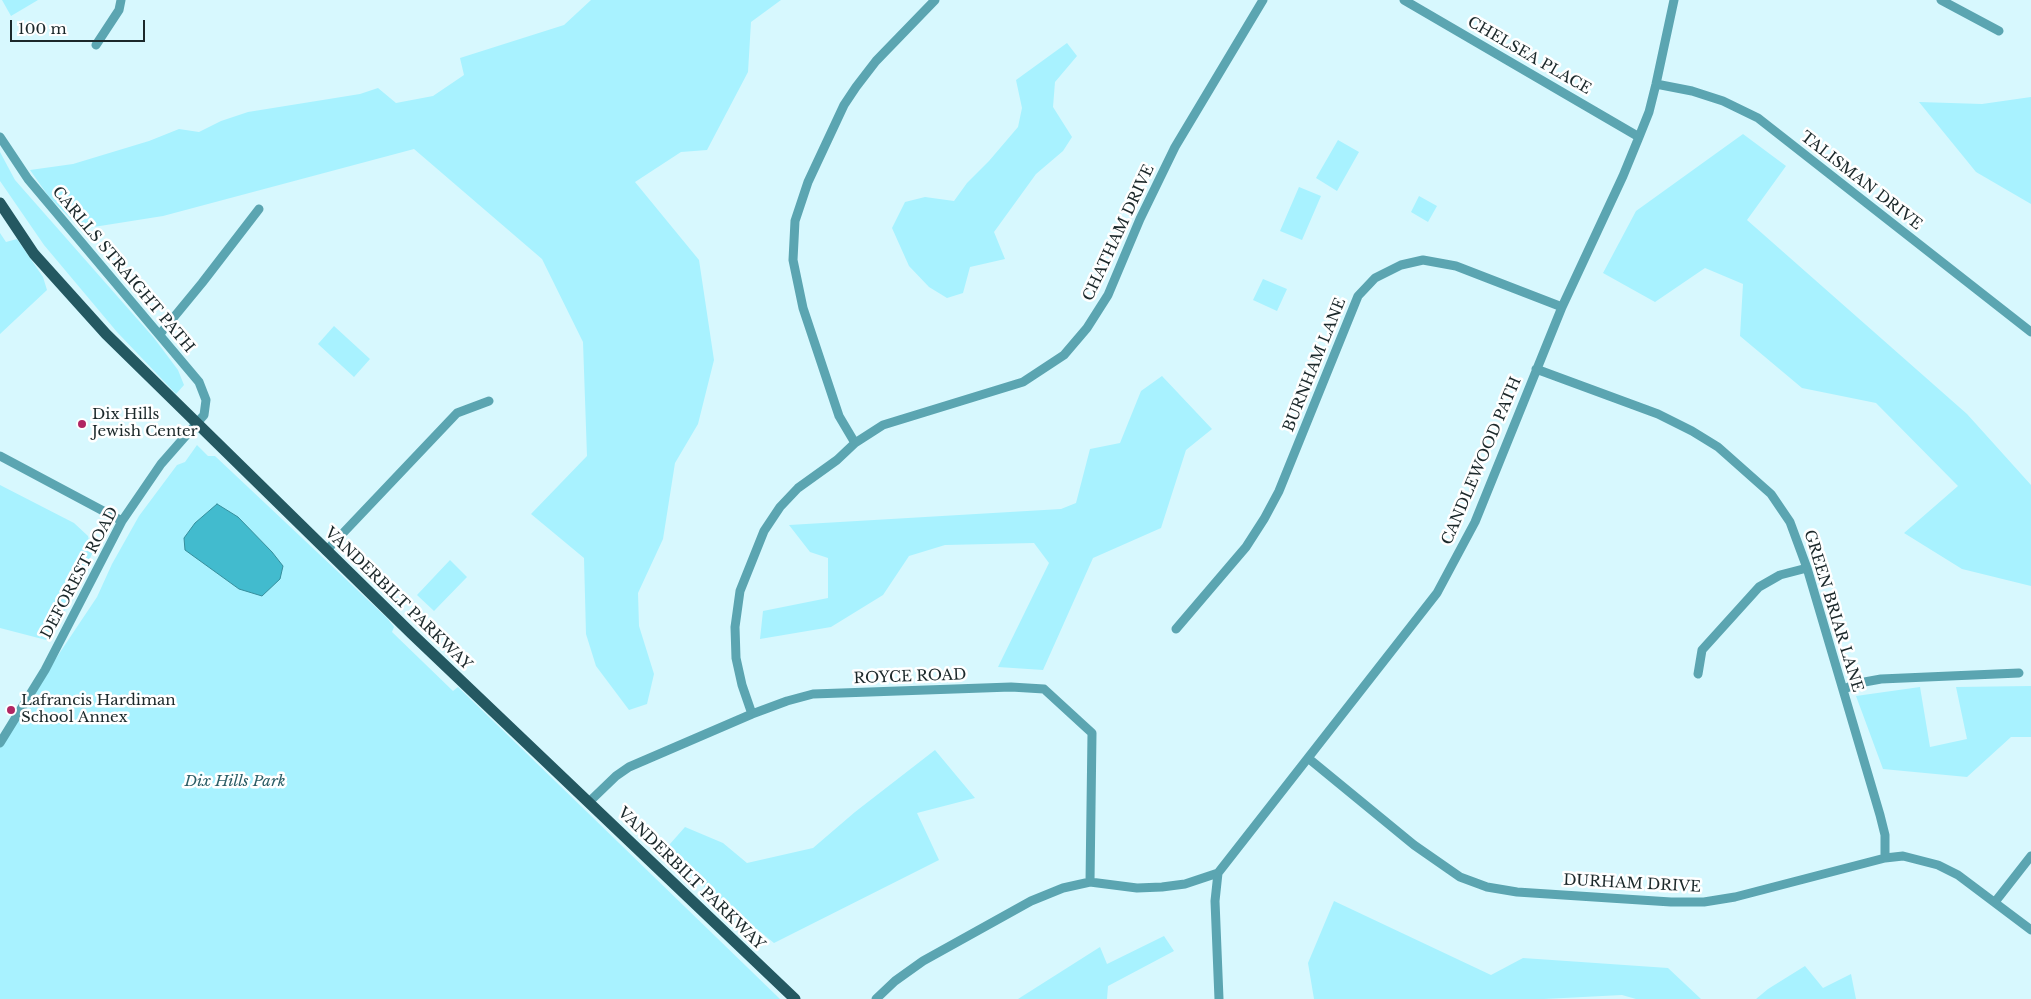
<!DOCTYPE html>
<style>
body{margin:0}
#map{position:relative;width:2031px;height:999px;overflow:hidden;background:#d7f8fe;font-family:"Libre Baskerville",serif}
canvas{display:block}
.scale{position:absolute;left:10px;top:20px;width:135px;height:22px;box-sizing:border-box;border:2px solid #1b282a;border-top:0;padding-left:6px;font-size:15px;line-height:18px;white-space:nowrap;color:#1b282a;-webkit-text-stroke:4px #fff;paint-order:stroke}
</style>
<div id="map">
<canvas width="2031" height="999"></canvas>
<div class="scale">100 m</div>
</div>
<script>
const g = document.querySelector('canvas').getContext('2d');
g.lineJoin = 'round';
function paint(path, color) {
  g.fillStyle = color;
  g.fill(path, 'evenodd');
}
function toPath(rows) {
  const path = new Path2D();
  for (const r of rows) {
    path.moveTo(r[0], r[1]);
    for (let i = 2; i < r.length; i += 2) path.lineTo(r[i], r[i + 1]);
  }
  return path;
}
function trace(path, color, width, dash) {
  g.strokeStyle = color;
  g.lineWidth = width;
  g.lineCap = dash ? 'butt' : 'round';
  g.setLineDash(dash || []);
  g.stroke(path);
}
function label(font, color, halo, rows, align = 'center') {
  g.font = font + ' "Libre Baskerville",serif';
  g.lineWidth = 5;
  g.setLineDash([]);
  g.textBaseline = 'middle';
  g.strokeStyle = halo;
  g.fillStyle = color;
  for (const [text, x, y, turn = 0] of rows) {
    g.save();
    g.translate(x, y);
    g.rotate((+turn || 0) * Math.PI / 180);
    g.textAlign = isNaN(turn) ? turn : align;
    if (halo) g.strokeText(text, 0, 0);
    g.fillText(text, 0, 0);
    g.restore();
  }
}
paint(toPath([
 [2,0,38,0,11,16],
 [591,0,781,0,751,22,748,72,707,150,681,152,635,182,699,260,714,360,698,424,675,463,663,539,638,593,639,626,654,674,647,704,629,710,596,666,586,634,584,558,531,514,587,456,583,342,542,259,414,149,163,216,81,229,49,197,30,170,73,164,149,141,179,129,199,132,221,121,248,112,360,94,378,88,396,103,433,96,464,75,460,58,564,25],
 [1067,43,1077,56,1055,82,1053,107,1072,137,1063,151,1036,174,994,232,1005,259,970,267,963,293,947,298,929,287,909,266,892,228,905,202,925,197,954,201,967,183,989,161,1018,127,1022,108,1016,80],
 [2031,97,2031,204,1976,172,1919,102,1982,104],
 [1743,134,1786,166,1747,220,1967,414,2031,485,2031,586,1962,569,1904,533,1958,486,1876,403,1802,388,1740,336,1743,284,1705,268,1655,302,1603,273,1636,211],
 [1338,140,1359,152,1337,191,1316,178],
 [0,152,15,180,154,338,178,370,184,385,176,394,117,332,44,245,0,181],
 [1299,187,1321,196,1302,240,1280,231],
 [1419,196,1437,206,1428,222,1411,212],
 [0,233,6,242,17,239,43,277,47,290,0,334],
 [1263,279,1287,289,1277,311,1253,300],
 [334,326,370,359,354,377,318,344],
 [1162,376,1212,429,1186,450,1161,528,1093,558,1043,670,998,667,1049,563,1034,543,945,545,909,556,883,595,831,627,760,639,763,611,828,598,828,558,810,552,789,525,1061,509,1076,503,1090,449,1120,443,1141,391],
 [197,445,208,456,215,456,387,618,394,627,392,632,453,691,458,687,780,999,0,999,0,742,97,597,112,564,139,516,177,465,185,462],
 [0,485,74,523,88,536,92,554,50,641,0,628],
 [450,560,467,577,434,611,417,595],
 [2031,686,2031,737,2011,737,1967,777,1883,769,1856,696,1920,687,1930,747,1967,739,1956,687],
 [935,750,975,798,917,813,939,860,774,943,662,853,685,827,723,843,747,863,813,848,855,812],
 [1334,901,1491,975,1523,958,1668,968,1701,999,1636,999,1622,995,1544,999,1314,999,1308,963],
 [1164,936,1174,951,1108,986,1107,999,1018,999,1100,947,1107,964],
 [1805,966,1823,988,1851,974,1856,999,1756,999,1768,989]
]), '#a8f2ff');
const water = toPath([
 [217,504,238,517,272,552,283,566,280,579,262,596,239,589,185,550,184,538,195,523,217,504]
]);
paint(water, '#42bbce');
trace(water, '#368f9d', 1);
trace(toPath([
 [1404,0,1639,137],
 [1941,0,1999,31],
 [96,45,119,10,121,0],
 [1656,84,1692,91,1723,101,1758,118,2031,332],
 [0,137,28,179,199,382,206,400,204,415,161,464,122,521,45,670,0,743],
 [160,334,202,283,259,209],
 [1536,369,1658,414,1692,431,1718,447,1771,494,1790,522,1807,568,1880,815,1885,835,1885,858],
 [855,443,839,416,803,308,793,260,795,221,808,182,844,105,856,87,876,61,935,0],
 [0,456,122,521],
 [326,551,457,413,489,401],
 [1176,629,1246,547,1264,519,1279,491,1358,296,1375,278,1401,265,1423,260,1456,266,1562,307],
 [1698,674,1702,650,1759,587,1780,575,1807,568],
 [1844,689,1859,683,1881,679,2019,673],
 [752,714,742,685,736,658,735,627,740,591,764,531,780,507,798,488,837,460,855,443,883,425,1023,382,1064,355,1087,328,1108,295,1140,219,1175,147,1263,0],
 [1308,758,1414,845,1460,877,1487,887,1517,892,1671,902,1704,902,1735,897,1885,858,1903,856,1938,865,1958,875,2031,930],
 [589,802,616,776,629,767,752,714,787,701,813,694,1011,687,1044,689,1092,733,1090,882],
 [1995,902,2031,856],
 [876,999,895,981,923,961,1031,901,1063,888,1090,882,1137,888,1162,887,1185,884,1218,873],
 [1219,999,1215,901,1218,873,1437,593,1475,522,1562,307,1623,176,1639,137,1649,112,1656,84,1674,0]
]), '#5ba5b1', 9);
trace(toPath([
 [0,203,34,254,106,334,411,633,795,999]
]), '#245861', 11);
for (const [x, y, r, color] of [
 [82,424,5,"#b12663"],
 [11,710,5,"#b12663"]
]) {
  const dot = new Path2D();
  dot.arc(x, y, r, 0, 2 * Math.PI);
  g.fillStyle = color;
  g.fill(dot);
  trace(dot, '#fff', 2);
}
label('15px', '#1b282a', '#fff', [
 ["CHELSEA PLACE",1529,56,30],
 ["TALISMAN DRIVE",1861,181,38],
 ["CHATHAM DRIVE",1119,233,-65],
 ["CARLLS STRAIGHT PATH",123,270,50],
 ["BURNHAM LANE",1315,365,-68],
 ["CANDLEWOOD PATH",1482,461,-67],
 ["DEFOREST ROAD",80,573,-62],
 ["VANDERBILT PARKWAY",398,599,44],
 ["GREEN BRIAR LANE",1833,611,73],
 ["ROYCE ROAD",910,677,-2],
 ["VANDERBILT PARKWAY",691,879,44],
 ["DURHAM DRIVE",1632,884,3]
]);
label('15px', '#1b282a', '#fff', [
 ["Dix Hills",92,415],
 ["Jewish Center",92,432],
 ["Lafrancis Hardiman",21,701],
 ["School Annex",21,718]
], 'left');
label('italic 15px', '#2c5e66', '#fff', [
 ["Dix Hills Park",235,782]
]);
</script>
